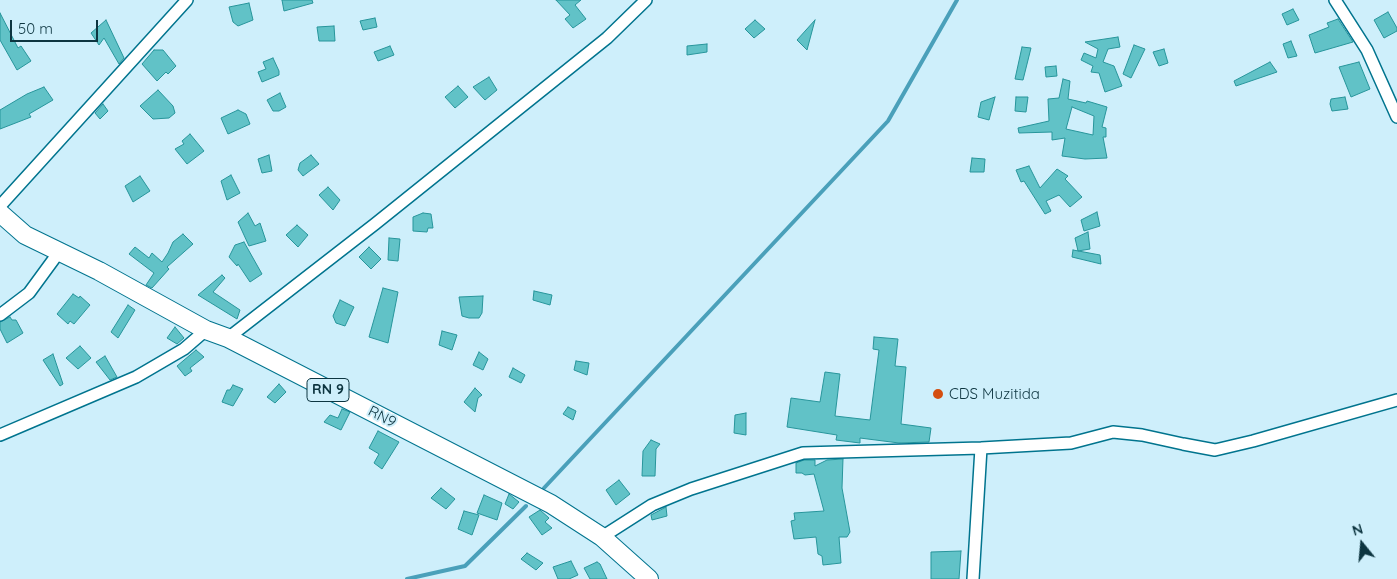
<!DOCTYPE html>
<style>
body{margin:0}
#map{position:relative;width:1397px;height:579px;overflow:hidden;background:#ceeffb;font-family:Quicksand,sans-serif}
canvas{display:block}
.north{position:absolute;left:1337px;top:519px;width:50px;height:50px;-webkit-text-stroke:4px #ceeffb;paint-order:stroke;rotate:343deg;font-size:14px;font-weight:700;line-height:20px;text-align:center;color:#0d3540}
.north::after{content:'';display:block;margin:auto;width:18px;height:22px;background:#0d3540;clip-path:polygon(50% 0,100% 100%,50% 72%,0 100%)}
.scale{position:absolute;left:10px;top:20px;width:88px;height:22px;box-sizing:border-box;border:2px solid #0d3540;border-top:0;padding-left:6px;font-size:15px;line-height:18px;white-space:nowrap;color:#0d3540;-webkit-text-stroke:4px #ceeffb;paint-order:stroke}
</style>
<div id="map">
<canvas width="1397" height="579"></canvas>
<div class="north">N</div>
<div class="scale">50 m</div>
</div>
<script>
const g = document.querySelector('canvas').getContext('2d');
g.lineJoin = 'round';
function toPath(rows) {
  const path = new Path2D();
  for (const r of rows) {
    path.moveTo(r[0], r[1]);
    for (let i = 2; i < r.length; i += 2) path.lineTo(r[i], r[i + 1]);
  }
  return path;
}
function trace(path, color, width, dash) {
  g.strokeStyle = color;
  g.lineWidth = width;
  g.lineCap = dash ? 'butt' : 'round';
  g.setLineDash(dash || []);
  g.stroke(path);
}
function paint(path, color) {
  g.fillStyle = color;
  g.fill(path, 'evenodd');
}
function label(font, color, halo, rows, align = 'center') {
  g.font = font + ' Quicksand,sans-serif';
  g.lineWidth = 4;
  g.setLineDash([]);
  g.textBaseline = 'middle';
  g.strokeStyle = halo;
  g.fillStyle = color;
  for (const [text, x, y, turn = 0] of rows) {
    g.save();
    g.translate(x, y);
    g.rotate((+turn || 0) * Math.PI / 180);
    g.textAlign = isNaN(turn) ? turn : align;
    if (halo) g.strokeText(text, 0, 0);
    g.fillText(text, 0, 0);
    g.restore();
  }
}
trace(toPath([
 [544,488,888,121,957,0],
 [407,579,465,566,526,506]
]), '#4aa0ba', 4);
const building = toPath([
 [282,0,312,0,313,3,284,11,282,0],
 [556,0,581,0,575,5,586,19,573,28,565,19,570,15,556,0],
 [249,3,253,20,238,26,233,22,229,7,249,3],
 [1293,9,1299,20,1287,25,1282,14,1293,9],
 [1388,12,1397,28,1397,31,1384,38,1374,20,1388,12],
 [0,13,18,48,21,46,31,61,17,70,0,40,0,13],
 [375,18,377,27,363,30,360,21,375,18],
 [1338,19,1353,42,1315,53,1309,35,1329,27,1327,23,1338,19],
 [106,20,124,58,119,64,104,38,99,45,91,33,106,20],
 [755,20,765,29,754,38,745,29,755,20],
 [815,20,807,50,797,40,815,20],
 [334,26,335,41,319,41,317,27,334,26],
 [1118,37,1120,47,1108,49,1103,62,1114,66,1122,86,1105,92,1099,73,1091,72,1093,66,1081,60,1084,53,1096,58,1098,49,1085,42,1118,37],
 [1291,41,1297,56,1288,58,1283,44,1291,41],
 [707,44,707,52,687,55,687,46,707,44],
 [1134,45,1145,49,1131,78,1123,74,1134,45],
 [390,46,394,55,378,61,374,52,390,46],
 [1022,47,1031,48,1023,80,1015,79,1022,47],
 [1164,49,1168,63,1159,66,1153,52,1164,49],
 [154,50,163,50,176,66,168,74,166,72,157,81,142,64,154,50],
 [273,58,279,71,279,75,262,82,258,72,266,69,263,62,273,58],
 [1270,62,1277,72,1236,86,1234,81,1270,62],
 [1359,62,1370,89,1351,97,1339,67,1359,62],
 [1056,66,1057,76,1046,77,1045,67,1056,66],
 [489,77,497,90,485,100,473,87,489,77],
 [1063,79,1070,81,1068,99,1086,103,1087,101,1107,107,1102,127,1106,128,1106,137,1103,137,1107,158,1085,159,1062,156,1065,138,1052,140,1052,132,1019,133,1018,128,1049,121,1048,99,1059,98,1063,79],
 [1072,107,1094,116,1093,135,1066,129,1072,107],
 [458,86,468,97,455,108,445,97,458,86],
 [44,87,53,100,29,114,31,117,0,129,0,110,27,94,44,87],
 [158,90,173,106,175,113,169,118,153,119,140,106,158,90],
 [280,93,286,107,279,111,273,111,267,100,280,93],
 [995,97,989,120,978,117,981,102,995,97],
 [1016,97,1028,97,1026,112,1015,111,1016,97],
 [1345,97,1348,109,1332,111,1330,104,1331,99,1345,97],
 [103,104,108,111,100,119,95,113,103,104],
 [238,110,246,114,250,124,228,134,221,118,238,110],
 [190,134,204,151,187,164,175,149,184,144,182,141,190,134],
 [269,155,272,171,262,173,258,159,269,155],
 [311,155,319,164,303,176,298,170,300,163,311,155],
 [972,158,985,159,984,172,970,172,972,158],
 [1029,166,1040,188,1057,169,1068,176,1065,179,1082,197,1070,207,1059,195,1046,201,1051,211,1045,214,1024,181,1021,182,1016,170,1029,166],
 [231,175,240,193,227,200,221,181,231,175],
 [140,176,150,191,133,202,125,186,140,176],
 [328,187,340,200,333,210,319,195,328,187],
 [1097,212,1100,226,1084,231,1081,220,1097,212],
 [248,213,255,226,260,223,266,241,249,246,238,222,248,213],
 [423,213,431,214,433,228,428,228,427,232,413,231,413,217,423,213],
 [297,225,308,235,298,247,286,235,297,225],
 [1088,232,1090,249,1078,251,1075,238,1088,232],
 [183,234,193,244,167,267,169,269,152,288,146,285,154,273,129,254,135,247,149,258,152,253,162,262,168,253,173,242,183,234],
 [389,238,400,239,398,261,388,260,389,238],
 [244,242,262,274,250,282,238,264,237,266,229,257,235,245,244,242],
 [369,247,381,259,371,269,359,257,369,247],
 [1073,250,1100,255,1101,264,1072,257,1073,250],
 [222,275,225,278,213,292,240,310,237,319,198,295,222,275],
 [383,288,398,292,388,343,369,337,383,288],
 [534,291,552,295,550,305,533,300,534,291],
 [73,294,79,298,80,296,90,305,74,324,70,321,68,324,57,314,73,294],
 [483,296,482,313,479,318,469,318,462,316,459,297,483,296],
 [340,300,354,307,345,326,336,323,333,316,340,300],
 [128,305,135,310,118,338,111,332,128,305],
 [10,317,12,320,16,320,23,333,7,343,0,329,0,322,10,317],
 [175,327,184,338,177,344,167,338,175,327],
 [442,331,457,335,452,350,439,345,442,331],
 [874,337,898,339,895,366,906,367,901,424,931,428,929,442,899,443,860,438,860,443,836,440,837,435,787,427,791,398,820,402,825,372,840,374,835,416,870,420,879,350,873,349,874,337],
 [80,346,91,358,78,369,66,358,80,346],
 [196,350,204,357,190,368,192,371,185,376,177,366,196,350],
 [479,352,488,359,483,370,473,365,479,352],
 [53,354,63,384,60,386,43,360,53,354],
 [105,356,117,377,110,380,96,362,105,356],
 [576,361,589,363,587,375,574,370,576,361],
 [513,368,525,375,521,383,509,377,513,368],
 [279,384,286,392,275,403,267,397,279,384],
 [233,385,243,389,233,406,222,402,227,390,230,390,233,385],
 [475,388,482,395,478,398,475,412,464,402,475,388],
 [568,407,576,411,573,420,563,414,568,407],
 [342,409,350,412,341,430,324,422,330,415,338,418,342,409],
 [746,413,746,435,734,433,735,415,746,413],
 [378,431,399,442,382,469,374,463,379,454,369,448,378,431],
 [651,440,660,444,656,449,655,476,642,476,643,451,651,440],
 [843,459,842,488,850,532,847,537,839,537,841,563,823,565,822,556,818,554,816,537,794,539,791,521,795,520,794,513,824,511,814,474,805,475,802,473,796,473,796,463,804,460,815,460,815,466,827,460,843,459],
 [619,480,630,494,616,505,606,490,619,480],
 [441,488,455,499,446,509,431,498,441,488],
 [509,494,519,502,513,509,505,504,509,494],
 [484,495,502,503,497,520,477,513,484,495],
 [666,507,667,516,652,520,651,515,666,507],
 [540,510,549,518,545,522,552,528,542,535,529,517,540,510],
 [464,511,479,515,472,535,458,529,464,511],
 [961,551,959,579,931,579,931,552,961,551],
 [527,553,543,563,536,570,521,559,527,553],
 [571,561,578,575,569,579,558,579,553,567,571,561],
 [597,562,600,564,607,579,590,579,584,568,597,562]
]);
paint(building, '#61c2c7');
trace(building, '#27959b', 1);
const minor = toPath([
 [1335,0,1367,50,1397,117],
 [0,206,187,0],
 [0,315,29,293,59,252],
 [228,338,375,224,607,38,646,0],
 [0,435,136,377,184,349,206,330],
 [602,537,652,505,691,489,803,453,981,448,1071,443,1113,432,1142,435,1183,444,1215,450,1253,441,1397,400],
 [973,579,981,448]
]);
const primary = toPath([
 [0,213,25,235,99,271,206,330,228,338,551,504,602,537,649,579]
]);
trace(minor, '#00748e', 14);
trace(primary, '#00748e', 20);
trace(minor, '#fff', 11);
trace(primary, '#fff', 18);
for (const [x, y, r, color] of [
 [938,394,6,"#d44e10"]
]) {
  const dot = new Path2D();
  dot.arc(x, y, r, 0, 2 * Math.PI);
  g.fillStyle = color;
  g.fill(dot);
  trace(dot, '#ceeffb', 2);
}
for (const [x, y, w] of [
 [328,390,42]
]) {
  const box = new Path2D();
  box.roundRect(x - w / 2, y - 11.5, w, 23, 4);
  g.fillStyle = '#ceeffb';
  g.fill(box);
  trace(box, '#0d3540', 1);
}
label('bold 14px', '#0d3540', null, [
 ["RN 9",328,390]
]);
label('15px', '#0d3540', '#ceeffb', [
 ["CDS Muzitida",949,394]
], 'left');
label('15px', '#0d3540', '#ceeffb', [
 ["RN9",382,417,27]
]);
</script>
